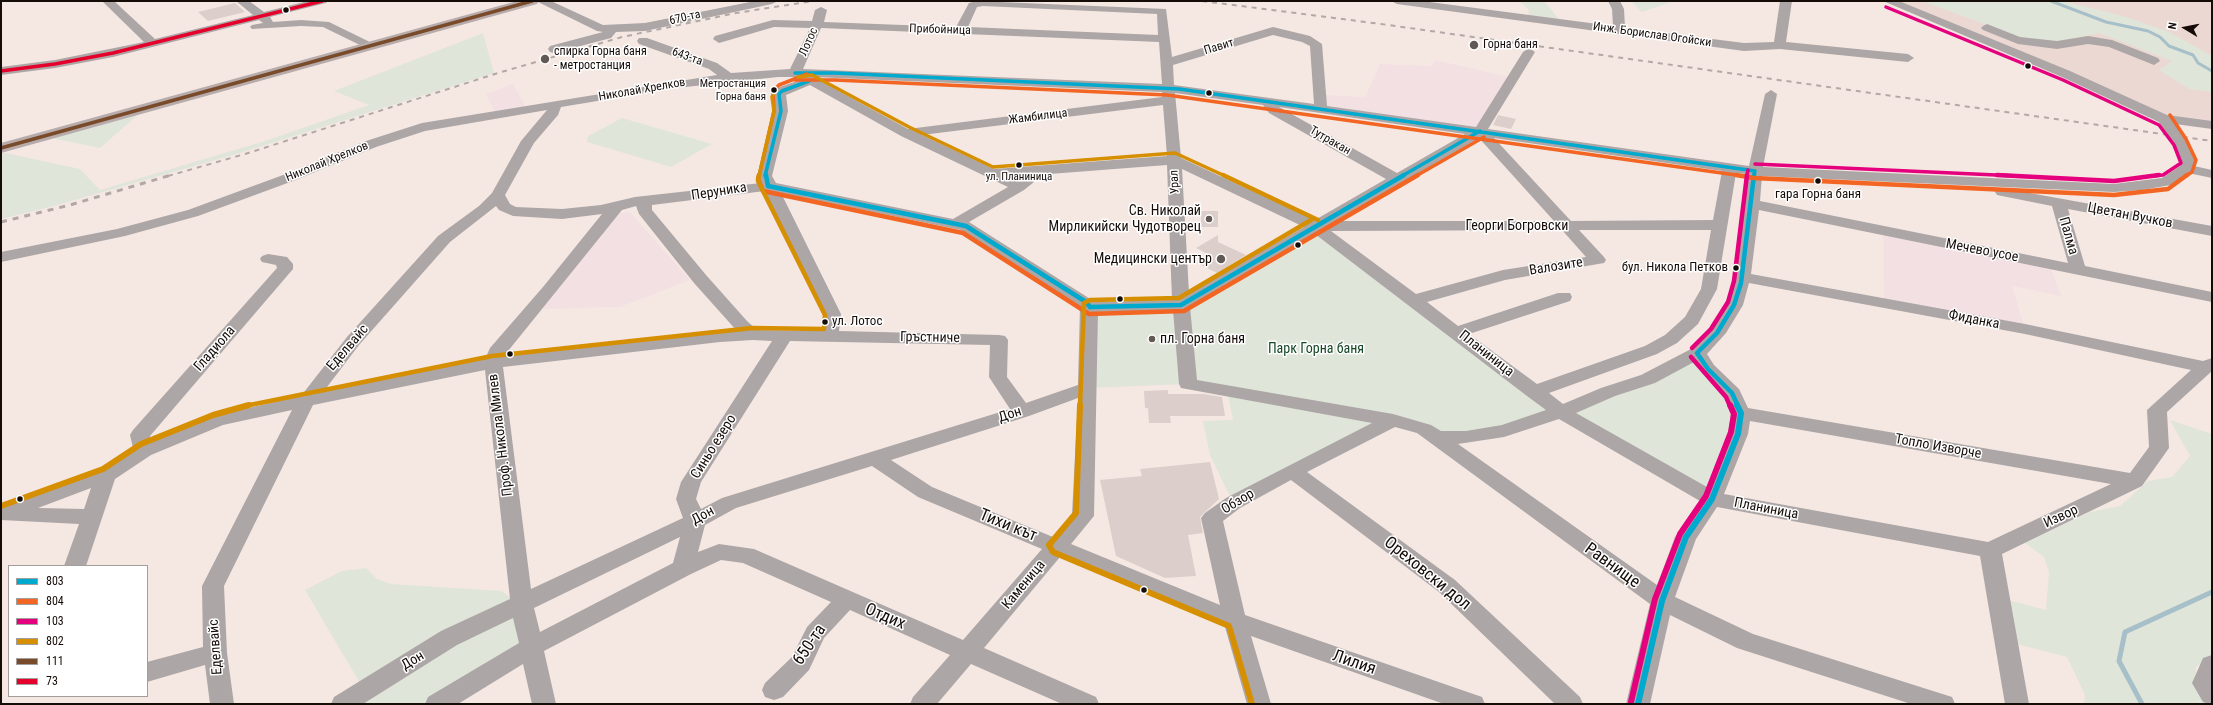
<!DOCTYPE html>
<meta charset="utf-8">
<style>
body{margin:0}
#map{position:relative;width:2213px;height:705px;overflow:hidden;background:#f5e8e2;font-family:"Roboto Condensed",sans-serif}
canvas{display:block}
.frame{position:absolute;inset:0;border:2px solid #150c08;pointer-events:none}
.legend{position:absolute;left:8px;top:565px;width:140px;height:132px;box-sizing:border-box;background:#fff;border:1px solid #a19e9c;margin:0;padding:5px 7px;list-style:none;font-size:12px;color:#150c08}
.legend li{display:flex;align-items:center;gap:8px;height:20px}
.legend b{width:20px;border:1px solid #a19e9c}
.north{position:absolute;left:2165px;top:8px;width:40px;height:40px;-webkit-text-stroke:3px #fff;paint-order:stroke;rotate:280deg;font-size:11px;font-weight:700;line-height:16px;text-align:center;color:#150c08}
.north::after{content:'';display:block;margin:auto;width:14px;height:18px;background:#150c08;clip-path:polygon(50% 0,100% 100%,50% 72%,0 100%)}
</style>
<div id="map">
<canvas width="2213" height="705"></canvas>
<div class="frame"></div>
<ul class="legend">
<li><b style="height:5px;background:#00a9ce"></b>803</li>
<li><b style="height:5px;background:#f26522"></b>804</li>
<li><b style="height:5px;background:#e5007d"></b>103</li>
<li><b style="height:5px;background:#d58f01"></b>802</li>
<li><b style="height:5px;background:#7a4b2a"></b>111</li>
<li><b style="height:5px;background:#e4002b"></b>73</li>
</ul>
<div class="north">N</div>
</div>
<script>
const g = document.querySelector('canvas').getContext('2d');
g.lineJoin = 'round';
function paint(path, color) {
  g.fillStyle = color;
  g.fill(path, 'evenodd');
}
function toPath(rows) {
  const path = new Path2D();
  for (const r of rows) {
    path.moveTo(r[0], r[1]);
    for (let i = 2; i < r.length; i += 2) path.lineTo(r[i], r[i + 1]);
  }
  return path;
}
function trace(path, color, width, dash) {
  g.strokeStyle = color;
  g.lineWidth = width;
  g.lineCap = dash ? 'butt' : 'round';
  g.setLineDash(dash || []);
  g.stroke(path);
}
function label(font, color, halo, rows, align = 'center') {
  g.font = font + ' "Roboto Condensed",sans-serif';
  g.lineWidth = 3;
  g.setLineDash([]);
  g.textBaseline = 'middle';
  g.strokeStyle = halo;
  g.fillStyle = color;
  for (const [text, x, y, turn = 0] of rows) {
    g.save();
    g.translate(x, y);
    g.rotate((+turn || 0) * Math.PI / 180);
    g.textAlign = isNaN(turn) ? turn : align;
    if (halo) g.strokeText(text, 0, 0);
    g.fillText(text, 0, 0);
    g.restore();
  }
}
paint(toPath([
 [1898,1,2212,1,2212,123,2169,118]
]), '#ebd8d2');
paint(toPath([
 [1435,60,1509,77,1475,128,1327,106,1325,95,1365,97,1380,64,1432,66],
 [513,84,525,106,495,112,486,94],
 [630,212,690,280,620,307,542,309,620,213],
 [1883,231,2049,264,2061,296,2012,286,2025,329,1884,303]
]), '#f3e0e3');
paint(toPath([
 [1519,1,1544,1,1559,19,1528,16,1529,10],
 [1631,1,1674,1,1642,12],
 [1922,1,2064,1,2126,17,2169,32,2212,56,2212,92,2189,89,2159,70,2172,61,2099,33,2053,43,2022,38],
 [483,33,494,73,243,152,54,206,1,219,1,152,80,169,100,190,265,141,369,105,334,91],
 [140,113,100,148,51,138],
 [622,118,712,144,671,167,587,142,588,136],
 [1315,226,1561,412,1697,353,1741,413,1712,499,1561,412,1504,431,1437,438,1393,420,1233,503,1210,455,1203,421,1233,420,1227,390,1188,384,1088,388,1090,307,1181,305],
 [2170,420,2212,434,2212,656,2196,667,2195,684,2209,704,2084,704,2085,695,2067,657,2013,643,2008,600,2046,610,2049,572,2044,557,2025,543,2090,512,2120,506,2148,481,2172,477,2190,456],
 [366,568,377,579,391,584,501,591,522,605,531,647,437,704,343,704,364,690,305,590,342,571]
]), '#e0e5d9');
trace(toPath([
 [2051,1,2106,22,2148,31,2160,37,2169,46,2193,55,2198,63,2212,71]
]), '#a7bfc9', 3);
trace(toPath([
 [2142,704,2119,661,2125,632,2212,592]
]), '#a7bfc9', 5);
paint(toPath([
 [235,3,245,12,208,21,198,12],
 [1498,115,1516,119,1511,129,1493,125],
 [1201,211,1218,211,1218,227,1201,227],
 [1218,235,1218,242,1246,255,1217,273,1197,263,1210,255,1196,248],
 [1168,390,1168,394,1203,394,1222,397,1225,416,1170,416,1171,423,1149,423,1148,408,1145,408,1144,391],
 [1210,462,1219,499,1200,517,1203,533,1188,535,1196,576,1165,578,1116,556,1100,480,1142,476,1140,469]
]), '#dccecb');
paint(toPath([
 [102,1,114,1,155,39,253,15,236,1,249,1,264,12,308,1,328,1,326,3,270,17,273,22,301,20,329,22,376,45,374,48,366,48,323,27,301,26,252,29,250,27,252,25,263,23,259,20,113,57,55,68,1,75,1,67,55,60,144,42,102,1],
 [536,1,551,1,603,25,645,23,755,1,778,1,772,4,645,31,616,32,611,38,554,53,550,52,548,49,550,46,603,32,597,31,536,1],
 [976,1,1166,9,1172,57,1273,27,1310,36,1322,44,1327,106,1476,127,1523,52,1529,48,1535,52,1488,129,1749,166,1765,94,1771,90,1777,94,1763,167,2114,184,2162,178,2180,166,2182,162,2173,142,2159,122,2062,77,1883,1,1899,1,2070,71,2167,115,2212,121,2212,129,2175,124,2187,142,2196,162,2194,166,2212,170,2212,178,2188,173,2171,185,2142,190,2114,192,1762,176,1760,201,2068,263,2052,206,1997,195,1995,192,1997,189,2002,188,2212,226,2212,236,2068,209,2085,266,2212,292,2212,302,1759,210,1751,274,2025,324,2203,361,2212,358,2212,371,2167,412,2169,448,2142,486,2002,554,2029,704,2005,704,1980,556,1717,507,1696,539,1675,597,1753,634,1952,697,1955,704,1911,704,1737,648,1670,615,1650,704,1626,704,1650,604,1417,433,1395,427,1307,472,1455,580,1580,697,1583,704,1555,704,1439,592,1291,480,1240,508,1223,521,1245,615,1482,697,1485,704,1444,704,1251,636,1271,704,1247,704,1225,627,1060,557,984,648,1096,697,1099,704,1062,704,971,664,937,704,910,704,913,697,950,655,850,610,824,638,809,670,783,697,774,700,765,697,762,690,765,683,792,657,807,627,831,602,743,563,721,560,691,574,544,651,556,704,532,704,523,664,458,704,425,704,428,697,519,643,513,618,457,645,363,704,331,704,334,697,441,631,510,599,485,370,313,405,224,586,227,653,234,704,210,704,205,665,147,682,147,662,203,647,202,586,292,410,223,425,151,455,115,479,86,566,64,566,79,524,1,520,1,505,99,470,133,448,130,435,133,430,277,268,276,265,262,262,260,259,262,256,268,254,287,257,293,264,293,269,150,436,151,440,209,417,301,396,347,337,438,236,479,206,492,193,521,141,547,110,425,131,376,147,293,181,198,216,125,236,1,262,1,252,117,229,188,210,283,175,366,141,422,123,717,75,709,69,639,44,637,41,639,38,647,38,717,63,731,73,790,69,810,28,774,27,719,43,713,39,715,36,773,20,812,21,815,10,821,7,827,10,824,22,956,27,969,3,976,1],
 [983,6,1157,14,1158,35,968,27,977,7,983,6],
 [821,28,1159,42,1162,84,803,69,821,28],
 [1273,35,1302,42,1310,46,1314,104,1174,85,1173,65,1273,35],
 [778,77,795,77,800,80,777,88,773,94,774,111,758,176,761,183,635,197,601,205,562,209,516,207,510,204,505,195,534,143,558,115,561,107,676,88,778,77],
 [813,77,1162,92,1162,97,908,129,813,77],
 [810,85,901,136,1008,187,953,219,776,183,772,176,788,111,786,95,810,85],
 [1175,93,1263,105,1269,113,1386,179,1315,220,1181,158,1175,93],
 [1163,105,1167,156,994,169,922,135,1163,105],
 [1279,107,1465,134,1397,173,1279,107],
 [1479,138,1554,221,1336,221,1479,138],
 [1494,138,1722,171,1713,220,1571,221,1494,138],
 [1167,165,1172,300,1095,302,969,222,1024,190,1034,182,1032,179,1027,178,1018,181,1010,177,1167,165],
 [1182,169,1304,227,1189,293,1182,169],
 [1736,173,1747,174,1733,283,1725,305,1710,330,1691,349,1641,375,1601,388,1563,404,1549,393,1657,354,1677,343,1698,324,1717,289,1736,173],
 [765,191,823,314,822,331,757,330,747,321,706,275,652,210,652,205,765,191],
 [781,193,961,230,1080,306,1078,385,1026,403,1007,377,1008,340,1005,336,999,335,839,331,841,314,781,193],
 [496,206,499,210,513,216,562,219,602,214,543,287,490,348,485,359,324,391,359,345,450,242,496,206],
 [636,206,639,214,694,283,737,331,504,356,622,210,636,206],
 [1562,230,1586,257,1503,270,1416,294,1331,231,1562,230],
 [1579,230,1711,230,1701,289,1685,317,1665,335,1645,346,1537,384,1469,334,1570,301,1572,297,1570,293,1558,293,1458,326,1427,302,1505,280,1604,263,1606,260,1604,257,1579,230],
 [1315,234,1527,396,1546,410,1502,425,1466,431,1441,431,1431,425,1393,414,1197,380,1190,307,1315,234],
 [1749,283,2025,334,2191,370,2147,410,2149,447,2130,473,1748,408,1739,389,1714,365,1707,354,1726,333,1743,305,1749,283],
 [1173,310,1179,384,1181,388,1372,423,1226,498,1205,513,1201,518,1220,605,1071,544,1094,516,1098,312,1173,310],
 [753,340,772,341,681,482,676,499,683,518,531,589,503,367,720,342,753,340],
 [790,341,990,345,989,377,1010,409,722,498,701,509,696,499,701,482,790,341],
 [1694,362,1702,373,1724,395,1731,413,1728,434,1707,487,1576,413,1615,396,1655,383,1694,362],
 [1078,398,1072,514,1053,537,932,487,891,460,1029,416,1078,398],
 [1559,419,1700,501,1675,537,1657,585,1458,444,1504,437,1559,419],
 [1750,421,2111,484,1988,542,1724,494,1748,434,1750,421],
 [872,466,918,497,1042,549,963,640,754,549,719,544,698,552,705,525,736,508,872,466],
 [91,488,84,509,38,508,91,488],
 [680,537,673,563,540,632,534,608,680,537],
 [1391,1,1422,1,1613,26,1612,9,1608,1,1620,1,1624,9,1625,28,1744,43,1774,42,1780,1,1792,1,1786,42,1908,54,1914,58,1908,62,1780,49,1744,51,1397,4,1391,1],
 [1987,24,2020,37,2057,41,2088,36,2112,40,2158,58,2160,61,2154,65,2109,47,2088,44,2057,49,2018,44,1983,30,1981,28,1983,26,1987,24],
 [2212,655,2212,704,2209,704,2203,702,2192,683,2203,658,2212,655]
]), '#ada6a6');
paint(toPath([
 [517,1,539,1,537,4,1,153,1,143,517,1]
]), '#b7acab');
trace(toPath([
 [1202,1,1381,24,2212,141],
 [168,176,245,154,498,73,622,37,736,13,813,1]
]), '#b2a8a6', 2, [5, 5]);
trace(toPath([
 [1,222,70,205,171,175]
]), '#b2a8a6', 3, [6, 6]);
trace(toPath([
 [795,73,835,73,1179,89,1755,171],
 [765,176,781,111,779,94,782,91,809,81],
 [1402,176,1480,131],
 [1754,176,1755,171]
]), '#00a9ce', 3.5);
trace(toPath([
 [766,175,768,186],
 [768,186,966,226,1086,302,1090,307],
 [1090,307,1181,305,1404,175],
 [1697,353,1717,333,1734,305,1741,283,1754,175],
 [1697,353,1708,369,1732,393,1738,406]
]), '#00a9ce', 4.5);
trace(toPath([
 [1638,704,1662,601,1686,537,1712,499,1738,434,1741,413,1737,405]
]), '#00a9ce', 6);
trace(toPath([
 [795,80,835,80,1167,95,1743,176],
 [2170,115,2186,139,2196,160,2192,172,2186,176],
 [759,176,774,111,773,91,779,85,807,74],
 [1416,176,1484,137]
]), '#f26522', 3.5);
trace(toPath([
 [759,175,758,179,763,191,963,233,1089,314,1184,311,1418,175],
 [1736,175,1754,178,2114,195,2168,189,2187,175]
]), '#f26522', 4.5);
trace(toPath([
 [1886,7,2063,80,2159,125,2174,145,2181,163,2163,175,2151,176],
 [1755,164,2018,176],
 [1747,176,1748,170]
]), '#e5007d', 3.5);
trace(toPath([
 [1997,175,2114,181,2159,175],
 [1692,348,1711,329,1728,302,1734,281,1747,175],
 [1691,357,1726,397,1730,406]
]), '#e5007d', 4.5);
trace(toPath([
 [1631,702,1655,599,1680,534,1706,496,1731,432,1734,414,1730,405]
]), '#e5007d', 6);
trace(toPath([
 [798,77,812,75,909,127,993,167,1175,153,1225,176],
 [759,176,774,111,772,97,776,88]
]), '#d58f01', 3.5);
trace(toPath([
 [1223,175,1318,220],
 [245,406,492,356,752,328,824,329,825,315,758,181,759,175],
 [1080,406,1084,303,1090,300,1179,298,1311,220]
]), '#d58f01', 4.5);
trace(toPath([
 [1080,405,1076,513,1049,545,1053,552,1229,626,1252,704],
 [1,506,103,469,141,444,213,415,249,405]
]), '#d58f01', 6);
trace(toPath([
 [1,148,532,1]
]), '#7a4b2a', 3.5);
trace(toPath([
 [1,71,55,64,113,53,322,1]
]), '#e4002b', 3.5);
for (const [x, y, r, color] of [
 [286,10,3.5,"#150c08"],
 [1474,45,5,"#635954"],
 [545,59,5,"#635954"],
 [2028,66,3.5,"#150c08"],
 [774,90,3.5,"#150c08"],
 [1209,93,3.5,"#150c08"],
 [1019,165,3.5,"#150c08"],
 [1818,181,3.5,"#150c08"],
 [1209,219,4,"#635954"],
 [1298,245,3.5,"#150c08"],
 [1221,259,5,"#635954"],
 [1736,268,3.5,"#150c08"],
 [1120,299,3.5,"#150c08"],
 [825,322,3.5,"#150c08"],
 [1152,339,4,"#635954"],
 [510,354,3.5,"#150c08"],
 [20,499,3.5,"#150c08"],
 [1144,590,3.5,"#150c08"]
]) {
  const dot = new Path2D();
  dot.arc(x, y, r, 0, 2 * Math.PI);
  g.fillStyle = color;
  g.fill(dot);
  trace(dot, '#fff', 1.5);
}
label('11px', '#150c08', '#fff', [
 ["Метростанция",766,84],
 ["Горна баня",766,97],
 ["ул. Планиница",1019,177,"center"]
], 'right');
label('12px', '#150c08', '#fff', [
 ["670-та",685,18,-13],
 ["Прибойница",940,30,2],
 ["Инж. Борислав Огойски",1652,35,8],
 ["Лотос",809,42,-66],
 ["Павит",1219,47,-17],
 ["643-та",687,57,20],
 ["Николай Хрелков",642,90,-10],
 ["Жамбилица",1038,117,-7],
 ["Тутракан",1330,141,30],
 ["Николай Хрелков",327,162,-22],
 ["Урал",1175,182,-93]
]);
label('12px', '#150c08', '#fff', [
 ["Горна баня",1483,45],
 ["спирка Горна баня",554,52],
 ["- метростанция",554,66]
], 'left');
label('13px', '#150c08', '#fff', [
 ["гара Горна баня",1818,195],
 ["бул. Никола Петков",1728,268,"right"],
 ["ул. Лотос",832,322,"left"]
]);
label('14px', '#150c08', '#fff', [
 ["Перуника",719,192,-9],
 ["Цветан Вучков",2130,216,11],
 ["Георги Богровски",1517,226],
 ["Палма",2068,236,74],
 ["Мечево усое",1982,251,11],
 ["Валозите",1556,267,-9],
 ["Фиданка",1974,320,11],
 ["Гръстниче",930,338,1],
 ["Еделвайс",348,348,-49],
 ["Гладиола",215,349,-49],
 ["Планиница",1486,354,38],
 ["Дон",1010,415,-18],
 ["Проф. Никола Милев",501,435,-97],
 ["Синьо езеро",714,447,-58],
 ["Топло Изворче",1938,447,10],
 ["Обзор",1238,502,-31],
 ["Планиница",1766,509,11],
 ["Дон",703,516,-29],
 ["Извор",2061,517,-25],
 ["Каменица",1024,585,-50],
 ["Еделвайс",216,647,-94],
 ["Дон",413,661,-31]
]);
label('14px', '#150c08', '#fff', [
 ["Св. Николай",1201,211],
 ["Мирликийски Чудотворец",1201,227],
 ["Медицински център",1212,259],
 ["пл. Горна баня",1160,339,"left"]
], 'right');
label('14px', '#144826', '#fff', [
 ["Парк Горна баня",1316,349]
]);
label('17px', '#150c08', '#fff', [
 ["Тихи кът",1008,526,22],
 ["Равнище",1612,566,36],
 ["Ореховски дол",1427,574,39],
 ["Отдих",885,617,23],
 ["650-та",810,645,-56],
 ["Лилия",1354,663,19]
]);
</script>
